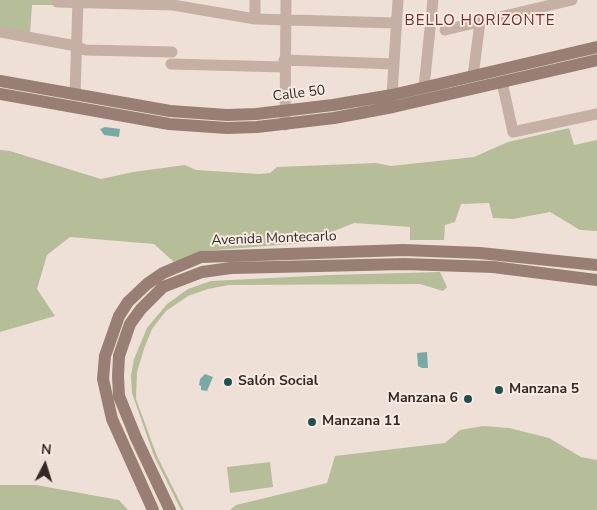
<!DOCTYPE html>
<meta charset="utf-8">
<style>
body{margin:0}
#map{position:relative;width:597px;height:510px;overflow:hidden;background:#efe0d7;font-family:"Nunito Sans",sans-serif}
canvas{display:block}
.north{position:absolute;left:20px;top:440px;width:50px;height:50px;-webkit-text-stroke:4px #f7ebe3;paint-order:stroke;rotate:5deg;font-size:14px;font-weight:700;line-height:20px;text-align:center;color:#322825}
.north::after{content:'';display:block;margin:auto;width:18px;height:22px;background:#322825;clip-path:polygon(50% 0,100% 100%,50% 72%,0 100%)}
</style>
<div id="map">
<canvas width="597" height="510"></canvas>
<div class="north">N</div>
</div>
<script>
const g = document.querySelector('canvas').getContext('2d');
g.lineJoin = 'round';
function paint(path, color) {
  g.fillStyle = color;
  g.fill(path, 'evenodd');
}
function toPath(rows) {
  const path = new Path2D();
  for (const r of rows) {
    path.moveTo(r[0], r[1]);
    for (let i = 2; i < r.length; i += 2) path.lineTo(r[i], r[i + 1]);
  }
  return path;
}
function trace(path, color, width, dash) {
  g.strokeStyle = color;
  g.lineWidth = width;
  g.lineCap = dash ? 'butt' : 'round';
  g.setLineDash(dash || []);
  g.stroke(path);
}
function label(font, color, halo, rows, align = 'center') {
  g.font = font + ' "Nunito Sans",sans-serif';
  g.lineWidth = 4;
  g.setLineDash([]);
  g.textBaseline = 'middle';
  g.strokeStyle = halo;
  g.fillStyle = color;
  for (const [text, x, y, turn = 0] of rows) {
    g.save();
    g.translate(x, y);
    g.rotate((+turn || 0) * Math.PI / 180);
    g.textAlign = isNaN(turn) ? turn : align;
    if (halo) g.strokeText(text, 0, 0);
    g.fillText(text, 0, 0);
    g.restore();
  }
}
paint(toPath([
 [0,0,53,0,52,5,32,5,30,34,0,29],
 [569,128,574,145,597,140,597,231,580,230,550,212,513,219,493,218,489,203,461,204,455,222,445,225,444,240,410,240,410,227,354,223,304,243,204,251,174,262,154,244,70,237,47,255,37,289,55,316,0,332,0,150,10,151,101,179,133,172,185,165,196,170,259,174,270,173,277,167,376,163,391,166,474,157,508,142],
 [440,272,447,287,443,291,420,284,229,285,208,289,188,296,166,311,152,329,144,349,137,372,136,399,157,456,184,510,181,510,154,456,132,393,131,376,134,359,147,328,167,304,188,289,211,281,330,275],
 [483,426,509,428,549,438,581,457,597,460,597,510,230,510,236,505,327,483,335,456,445,443,460,430],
 [270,462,273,487,230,493,227,467],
 [0,485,36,485,119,500,128,510,0,510]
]), '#b6bd99');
paint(toPath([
 [105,127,120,129,119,137,104,135,100,129],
 [427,352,428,368,422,368,418,366,417,353],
 [205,374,213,377,207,391,201,390,201,386,199,385,200,379]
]), '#78aaa5');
trace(toPath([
 [57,2,173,5,255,19,396,23],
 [255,19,255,0],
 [445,30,572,0],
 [0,32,76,46,85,50,172,52],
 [284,60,394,64],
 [171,64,284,67],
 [473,76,480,22],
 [502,82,513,132,597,114],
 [424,87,433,0],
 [75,95,78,0],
 [392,95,398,0],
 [285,125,286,0]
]), '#c6afa4', 11);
trace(toPath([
 [0,81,170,111,227,115,256,114,333,105,392,95,597,47],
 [0,94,169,124,227,128,257,127,334,118,393,107,597,60],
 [153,510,112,419,103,379,105,356,119,316,128,302,147,284,163,273,201,257,403,250,480,253,597,265],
 [170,510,136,438,119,396,118,376,119,356,130,324,141,309,163,287,202,272,231,268,405,264,493,267,597,280]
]), '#997e76', 12);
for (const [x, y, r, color] of [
 [228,382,5,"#1e514d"],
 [499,390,5,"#1e514d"],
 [468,399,5,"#1e514d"],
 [312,422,5,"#1e514d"]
]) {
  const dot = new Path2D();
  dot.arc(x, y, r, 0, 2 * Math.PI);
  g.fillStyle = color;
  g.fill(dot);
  trace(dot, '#f7ebe3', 2);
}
label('14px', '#322825', '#f7ebe3', [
 ["Calle 50",299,94,-7],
 ["Avenida Montecarlo",274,239,-2]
]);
label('bold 14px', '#322825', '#f7ebe3', [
 ["Salón Social",238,382],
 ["Manzana 5",509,390],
 ["Manzana 6",458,399,"right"],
 ["Manzana 11",322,422]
], 'left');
g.letterSpacing = '1px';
label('15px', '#7c2c23', '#f7ebe3', [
 ["BELLO HORIZONTE",480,21]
]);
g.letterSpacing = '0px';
</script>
